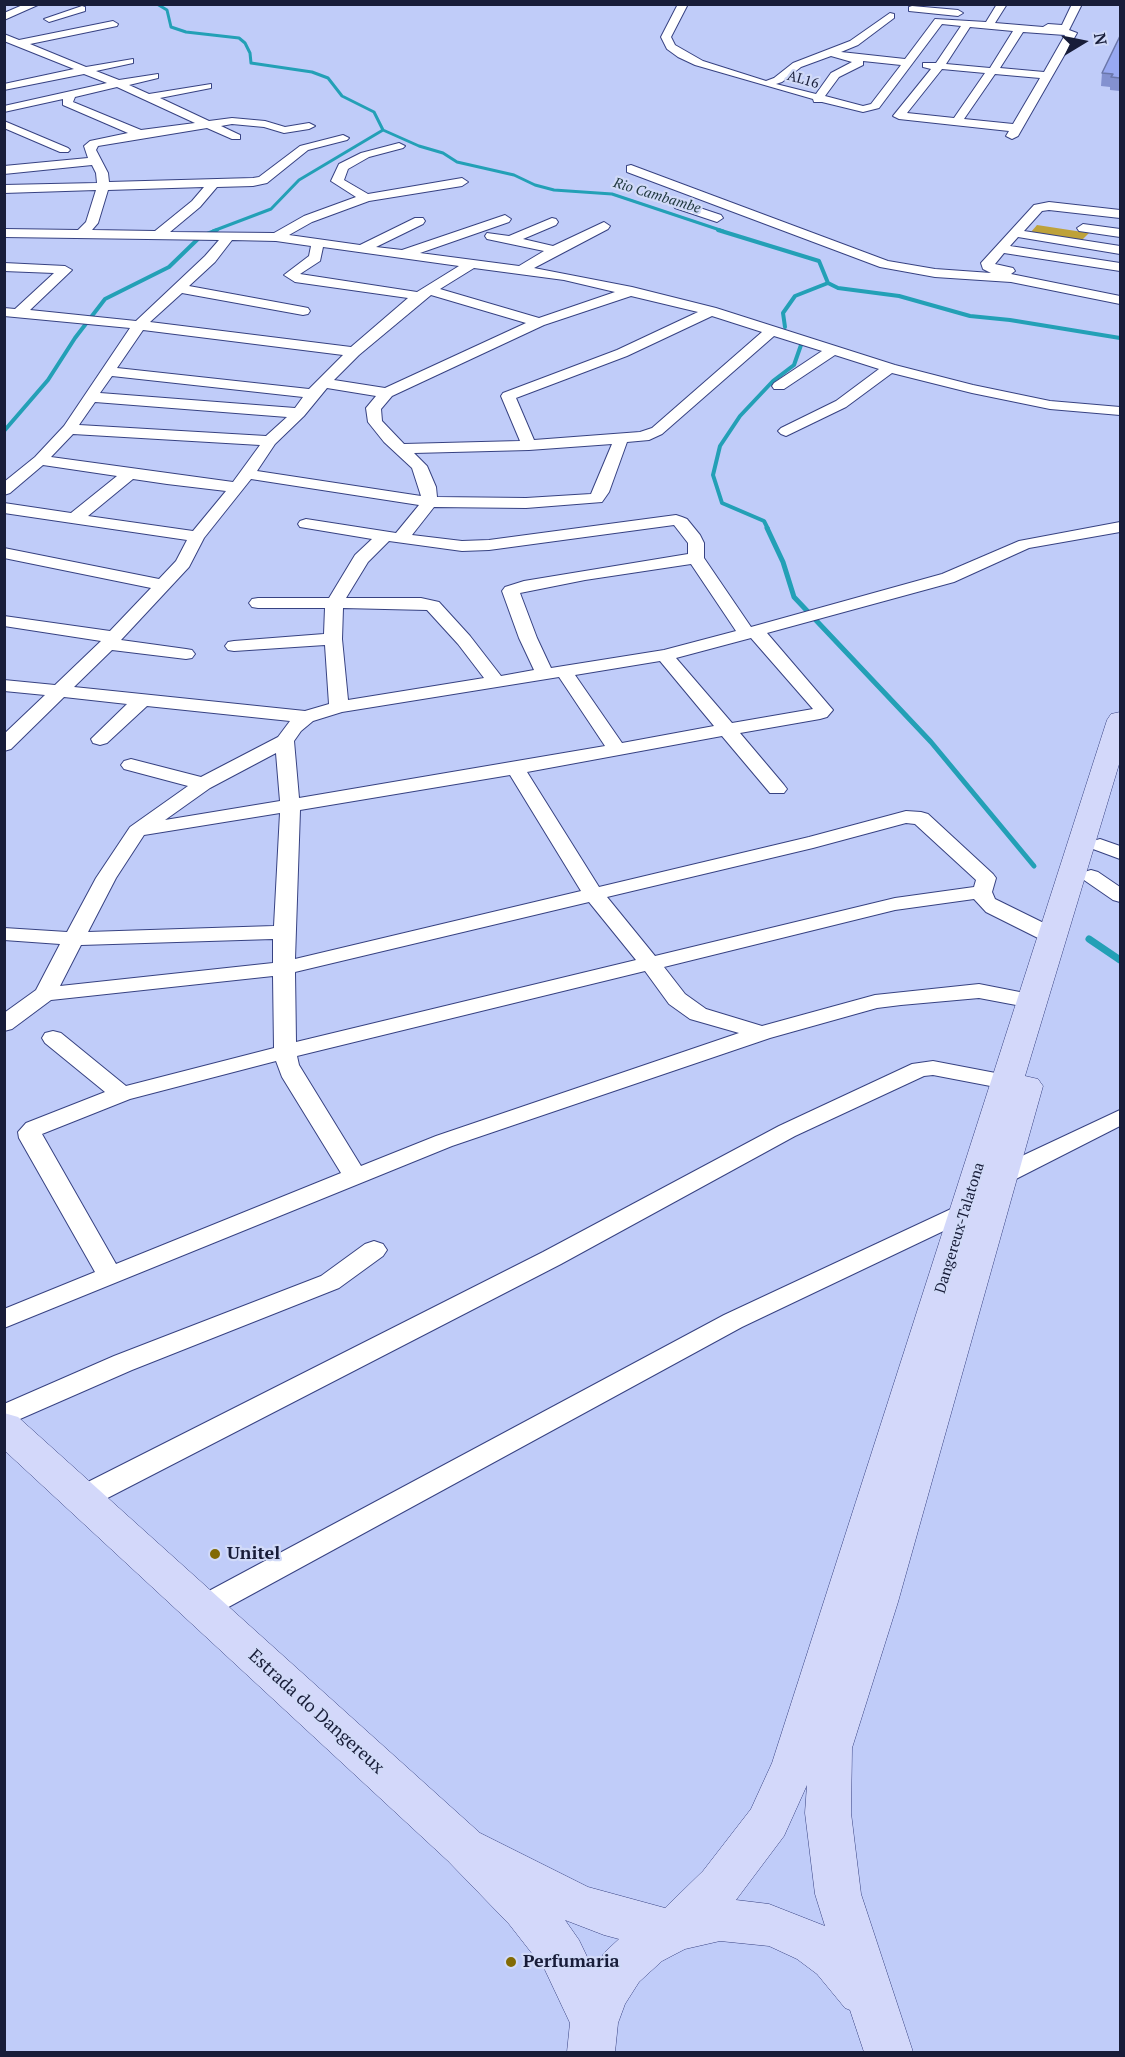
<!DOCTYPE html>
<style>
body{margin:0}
#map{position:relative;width:1125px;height:2057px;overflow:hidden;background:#c0ccf9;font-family:"PT Serif",serif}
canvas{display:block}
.frame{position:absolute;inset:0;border:6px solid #181d39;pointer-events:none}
.north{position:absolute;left:1053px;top:12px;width:60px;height:60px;-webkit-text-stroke:4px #d1daf8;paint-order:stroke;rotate:80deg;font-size:16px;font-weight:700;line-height:24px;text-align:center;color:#181d39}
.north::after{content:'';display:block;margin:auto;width:21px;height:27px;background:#181d39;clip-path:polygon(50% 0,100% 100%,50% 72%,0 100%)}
</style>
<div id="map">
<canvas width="1125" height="2057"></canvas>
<div class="frame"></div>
<div class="north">N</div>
</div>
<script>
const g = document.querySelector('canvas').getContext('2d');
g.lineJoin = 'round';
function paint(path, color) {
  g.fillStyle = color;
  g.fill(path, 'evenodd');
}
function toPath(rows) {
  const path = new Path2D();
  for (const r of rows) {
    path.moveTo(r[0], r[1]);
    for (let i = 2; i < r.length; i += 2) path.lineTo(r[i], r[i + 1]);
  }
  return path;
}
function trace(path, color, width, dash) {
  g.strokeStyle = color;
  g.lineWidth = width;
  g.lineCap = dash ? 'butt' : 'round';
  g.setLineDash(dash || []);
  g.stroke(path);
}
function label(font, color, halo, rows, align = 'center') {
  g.font = font + ' "PT Serif",serif';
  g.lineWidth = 4.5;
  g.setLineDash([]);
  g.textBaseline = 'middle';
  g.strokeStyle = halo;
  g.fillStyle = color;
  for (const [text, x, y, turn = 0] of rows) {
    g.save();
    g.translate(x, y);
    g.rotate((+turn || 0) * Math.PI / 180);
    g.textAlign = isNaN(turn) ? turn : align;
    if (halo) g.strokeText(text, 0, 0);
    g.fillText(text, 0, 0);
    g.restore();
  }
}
paint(toPath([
 [1037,225,1089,233,1082,240,1031,232]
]), '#bea23a');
trace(toPath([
 [157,4,167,10,171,27,186,32,239,38,245,43,250,53,251,63,312,72,328,78,342,96,374,112,383,130,419,146,443,153,457,162,514,175,535,185,554,190,612,194,723,231],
 [213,231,271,209,299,180,383,130]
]), '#23a0b6', 3);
trace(toPath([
 [718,230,819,261,828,283,838,288,899,296,970,316,1010,320,1120,338],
 [785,327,783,313,795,296,828,283],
 [4,431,48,380,75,338,105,299,169,267,201,236,217,230],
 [768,529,764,521,722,503,713,475,720,446,740,416,773,381,794,365,801,345]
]), '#23a0b6', 4);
trace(toPath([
 [767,528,783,562,794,597,931,742,1034,866]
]), '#23a0b6', 5);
trace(toPath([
 [1089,939,1120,960]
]), '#23a0b6', 7);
const minor = toPath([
 [25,4,40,4,4,20,4,13,25,4],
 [678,4,688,4,671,37,675,45,703,61,766,81,774,78,793,63,850,41,890,13,894,14,894,18,858,45,841,52,905,59,935,19,986,22,997,4,1007,4,995,23,1043,27,1048,24,1062,25,1072,4,1082,4,1069,30,1077,33,1018,136,1012,139,1006,136,1009,131,899,119,893,116,931,69,923,67,923,63,936,63,961,26,942,24,879,108,863,112,822,102,814,102,813,99,695,65,678,57,667,49,661,37,678,4],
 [970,27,1013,31,990,68,946,64,970,27],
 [1023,32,1065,35,1044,72,1000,68,1023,32],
 [831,56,852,62,831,73,816,94,776,84,782,82,801,67,831,56],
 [863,61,901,65,871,104,863,106,825,96,839,77,863,65,863,61],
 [942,69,985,73,954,118,907,113,942,69],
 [995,74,1040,78,1013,124,964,119,995,74],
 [82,6,85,7,85,11,49,22,44,19,82,6],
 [912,6,958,10,963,13,958,16,909,11,909,7,912,6],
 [113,21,118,24,117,26,30,44,86,67,133,59,133,63,96,71,119,80,158,74,158,78,129,85,149,94,211,84,211,88,160,98,209,121,232,118,265,121,285,127,309,123,315,126,309,129,284,133,264,127,232,124,221,126,240,135,240,139,232,139,207,128,98,146,96,150,108,173,109,182,253,178,259,177,300,146,343,135,349,138,347,140,308,150,267,183,253,186,217,187,200,207,170,232,274,233,304,216,356,197,331,181,339,164,361,153,399,143,405,146,403,148,369,157,348,169,344,180,368,194,462,178,468,182,462,186,369,201,312,222,289,235,360,245,415,218,423,218,425,221,423,224,376,247,402,250,505,215,511,219,509,222,420,253,519,266,544,251,487,239,485,236,487,233,509,236,552,218,556,219,558,222,556,225,523,239,553,246,604,222,610,226,608,229,534,268,632,287,716,308,895,365,973,385,1050,401,1120,407,1120,415,1050,409,972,393,892,373,846,407,786,436,781,434,778,431,781,428,836,401,879,369,835,355,784,389,774,389,772,386,774,383,822,351,774,336,662,434,649,440,627,442,609,492,602,502,526,508,434,507,412,535,462,541,489,540,676,515,682,517,687,519,700,535,704,543,704,558,751,627,942,574,1019,541,1120,522,1120,532,1029,548,954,582,767,633,833,710,827,717,820,719,740,733,784,785,787,789,784,793,770,793,722,736,527,772,599,887,809,837,906,811,921,812,928,814,993,874,996,878,992,892,995,899,1060,931,1063,936,1060,941,1052,942,1044,941,986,912,974,899,895,910,664,967,685,994,706,1009,762,1026,875,995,979,984,1040,996,1043,1001,1040,1006,1032,1008,979,998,901,1005,877,1008,770,1038,452,1146,4,1328,4,1309,95,1272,19,1138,18,1132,26,1123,105,1092,45,1043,42,1038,45,1033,53,1031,61,1033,126,1086,274,1048,273,976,51,1000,12,1029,4,1031,4,1013,36,990,60,944,4,940,4,928,67,932,96,878,130,827,188,786,124,769,121,765,124,761,131,759,201,777,278,737,290,721,147,706,107,743,100,745,93,743,91,739,127,704,64,697,11,749,4,751,4,734,45,695,4,691,4,680,55,685,101,641,4,626,4,616,110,631,151,588,4,558,4,548,159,579,176,561,187,540,4,513,4,503,71,513,117,476,43,465,10,493,4,495,4,482,35,457,64,426,130,328,4,316,4,308,15,309,54,273,4,271,4,263,65,266,72,270,30,310,136,321,205,256,219,240,4,237,4,229,78,230,86,222,96,190,4,193,4,185,97,183,96,173,92,165,4,174,4,166,88,158,84,146,90,141,128,133,63,105,63,99,4,112,4,106,107,83,84,74,4,90,4,84,74,69,4,41,4,34,19,40,113,21],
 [117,87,195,123,141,130,73,102,75,97,117,87],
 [204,187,192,201,155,231,92,230,98,223,108,190,204,187],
 [232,240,276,241,311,246,309,256,284,275,295,282,408,298,351,347,150,322,182,293,303,315,308,314,310,311,308,308,303,307,189,286,215,262,232,240],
 [323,247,459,266,417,292,300,274,320,261,323,247],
 [474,268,564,280,615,292,539,318,440,289,474,268],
 [431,295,526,323,385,388,334,380,359,355,431,295],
 [631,296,698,312,617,350,503,393,501,396,520,441,404,444,382,421,381,409,392,396,544,325,631,296],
 [712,316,762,332,652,428,640,432,534,440,516,398,627,356,712,316],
 [143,330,343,355,309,389,117,368,143,330],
 [112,376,303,397,295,408,100,393,112,376],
 [327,388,376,396,366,408,368,422,384,442,412,468,421,496,257,471,275,444,304,416,327,388],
 [95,402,287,417,266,436,79,425,95,402],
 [73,434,260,445,233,482,51,457,73,434],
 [612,444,591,494,526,498,437,497,436,487,427,466,414,453,529,450,612,444],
 [133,479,167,484,226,491,193,531,88,516,133,479],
 [251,479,419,505,396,533,306,519,300,521,298,524,300,527,372,539,355,555,329,598,258,598,252,599,249,603,252,607,258,608,325,608,324,634,234,641,228,642,225,646,228,650,234,651,325,645,329,704,305,711,74,687,112,650,186,659,192,658,195,654,192,650,186,649,121,640,189,567,204,538,251,479],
 [674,525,688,543,688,554,524,581,505,587,502,591,519,638,534,670,501,676,470,636,439,602,421,598,346,598,368,562,389,541,462,551,489,550,674,525],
 [691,564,736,631,664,650,551,668,537,638,520,593,585,580,691,564],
 [343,608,427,610,458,644,484,678,348,700,342,639,343,608],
 [751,638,813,709,732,723,676,658,751,638],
 [660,661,714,726,622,743,575,675,660,661],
 [559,677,605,746,299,798,294,741,301,731,313,721,342,712,559,677],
 [276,753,280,801,165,820,210,788,276,753],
 [510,775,581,891,295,959,300,810,510,775],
 [280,813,274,926,88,932,116,878,144,835,280,813],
 [906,823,915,824,976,880,974,887,895,898,655,956,607,897,813,848,906,823],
 [589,902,636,960,296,1042,295,972,589,902],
 [273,939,273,963,60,986,81,945,273,939],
 [645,971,669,1004,690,1019,739,1033,436,1136,361,1166,299,1065,297,1056,645,971],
 [276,1061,282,1077,341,1173,116,1264,42,1134,130,1099,276,1061],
 [4,121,68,148,70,150,68,152,60,152,4,128,4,121],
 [631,165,888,261,935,269,991,273,983,269,981,263,1034,205,1049,202,1120,210,1120,218,1049,210,1042,211,1024,231,1120,246,1120,254,1018,237,1010,246,1120,263,1120,271,1004,253,995,264,1013,268,1015,271,1011,274,1120,296,1120,304,1011,282,935,277,880,267,627,172,627,166,631,165],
 [679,201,721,215,723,218,717,222,675,208,673,205,679,201],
 [1083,224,1120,229,1120,237,1079,231,1077,228,1083,224],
 [1100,839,1120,846,1120,859,1093,849,1090,845,1093,841,1100,839],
 [1091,870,1098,872,1120,887,1120,902,1113,900,1084,880,1081,876,1084,872,1091,870],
 [933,1061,1006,1075,1014,1077,1018,1082,1014,1087,1006,1089,933,1075,924,1076,795,1136,561,1264,92,1506,82,1509,72,1506,68,1498,72,1490,543,1252,779,1126,912,1064,933,1061],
 [1120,1110,1120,1126,1010,1182,1001,1184,992,1182,989,1176,992,1170,1120,1110],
 [966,1202,975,1204,978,1210,975,1216,742,1327,212,1616,202,1620,192,1616,187,1608,192,1600,724,1315,966,1202],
 [374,1241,383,1244,387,1250,383,1256,339,1288,132,1370,4,1426,4,1404,114,1356,321,1276,365,1244,374,1241]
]);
const secondary = toPath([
 [1120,712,1120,761,1025,1076,1038,1079,1043,1086,898,1602,852,1748,851,1813,861,1894,913,2052,864,2052,850,2010,845,2008,817,1974,797,1959,769,1946,720,1941,685,1949,662,1961,639,1982,625,2004,618,2023,615,2052,567,2052,570,2023,545,1970,509,1924,448,1861,4,1450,4,1413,18,1417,480,1833,588,1887,665,1908,703,1871,751,1809,772,1763,1107,720,1111,714,1120,712],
 [807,1785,805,1813,815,1894,825,1926,769,1904,736,1900,784,1836,807,1785],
 [565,1920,604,1935,619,1939,605,1952,593,1969,579,1940,565,1920]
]);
trace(minor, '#374282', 2);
trace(secondary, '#374282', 1);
paint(minor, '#fff');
paint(secondary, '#d3d8fa');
paint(toPath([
 [1120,36,1120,91,1110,90,1110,87,1101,86,1102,73]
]), '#8391d0');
const building = toPath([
 [1120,36,1120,78,1111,77,1113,74,1102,73,1120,36]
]);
paint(building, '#98a9f2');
trace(building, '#6a76a9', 1.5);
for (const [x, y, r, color] of [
 [215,1554,6,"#826a04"],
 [511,1962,6,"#826a04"]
]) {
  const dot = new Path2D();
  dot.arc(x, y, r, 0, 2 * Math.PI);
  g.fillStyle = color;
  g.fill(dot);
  trace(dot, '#d1daf8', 2);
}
label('14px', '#181d39', '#d1daf8', [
 ["AL16",803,80,16]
]);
label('italic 14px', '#213a40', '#d1daf8', [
 ["Rio Cambambe",657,196,17]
]);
label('15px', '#181d39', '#d1daf8', [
 ["Dangereux-Talatona",960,1228,-73]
]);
label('bold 18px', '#181d39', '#d1daf8', [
 ["Unitel",227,1554],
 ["Perfumaria",523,1962]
], 'left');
label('18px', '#181d39', '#d1daf8', [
 ["Estrada do Dangereux",316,1712,42]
]);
</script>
